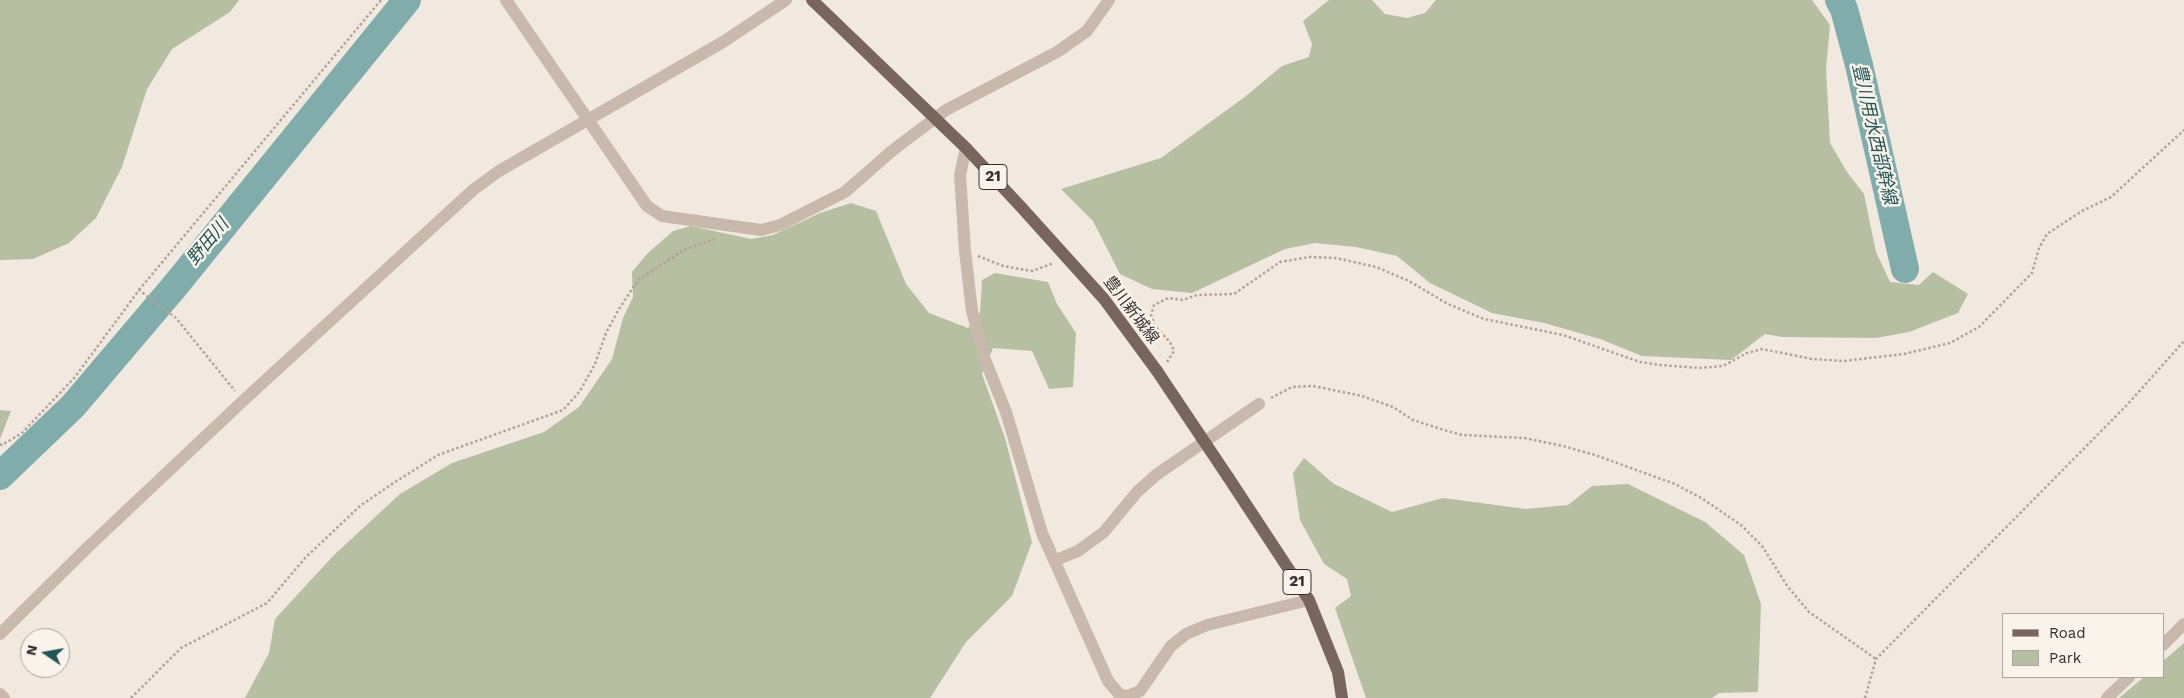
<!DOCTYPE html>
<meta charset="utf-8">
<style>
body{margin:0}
#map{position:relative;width:2184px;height:698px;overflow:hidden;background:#f1e8e0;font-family:"Work Sans",sans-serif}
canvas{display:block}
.legend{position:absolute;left:2002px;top:613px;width:162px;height:65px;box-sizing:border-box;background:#f9f3ec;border:1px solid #aba49f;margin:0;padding:6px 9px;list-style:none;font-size:15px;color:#372e2b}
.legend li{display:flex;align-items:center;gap:10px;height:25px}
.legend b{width:25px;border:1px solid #aba49f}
.north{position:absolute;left:20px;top:628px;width:50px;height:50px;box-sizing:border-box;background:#f9f3ec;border:1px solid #aba49f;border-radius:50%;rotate:282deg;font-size:14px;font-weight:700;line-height:20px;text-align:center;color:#372e2b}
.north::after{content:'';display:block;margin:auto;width:18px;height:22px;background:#235456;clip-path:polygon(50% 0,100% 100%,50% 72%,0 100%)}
</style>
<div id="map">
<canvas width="2184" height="698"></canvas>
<ul class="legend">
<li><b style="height:6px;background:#78655d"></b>Road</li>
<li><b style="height:14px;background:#b6bfa1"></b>Park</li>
</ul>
<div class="north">N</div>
</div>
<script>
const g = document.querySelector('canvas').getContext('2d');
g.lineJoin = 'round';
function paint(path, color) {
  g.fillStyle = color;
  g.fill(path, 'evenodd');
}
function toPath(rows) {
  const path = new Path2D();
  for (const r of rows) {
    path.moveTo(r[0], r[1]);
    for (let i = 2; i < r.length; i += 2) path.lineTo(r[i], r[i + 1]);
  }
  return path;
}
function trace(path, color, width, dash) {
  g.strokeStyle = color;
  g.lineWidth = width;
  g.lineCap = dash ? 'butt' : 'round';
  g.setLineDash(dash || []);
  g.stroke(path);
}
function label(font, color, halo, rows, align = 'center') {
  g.font = font + ' "Work Sans","Noto Sans JP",sans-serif';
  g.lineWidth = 5;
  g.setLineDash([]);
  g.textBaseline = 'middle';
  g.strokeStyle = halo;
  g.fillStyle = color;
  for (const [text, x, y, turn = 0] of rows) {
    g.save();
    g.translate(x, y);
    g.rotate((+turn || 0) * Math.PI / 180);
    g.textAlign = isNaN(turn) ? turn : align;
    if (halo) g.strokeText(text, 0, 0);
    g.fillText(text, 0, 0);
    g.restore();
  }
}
paint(toPath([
 [0,0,239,0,230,12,172,49,147,89,122,167,96,218,69,243,33,259,0,260],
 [1329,0,1372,0,1385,14,1407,18,1425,13,1436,0,1812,0,1830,25,1826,69,1830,143,1847,172,1864,194,1876,252,1890,282,1919,285,1933,272,1968,294,1958,313,1909,332,1876,338,1782,337,1765,334,1731,360,1642,356,1600,339,1544,323,1492,313,1430,283,1397,256,1356,247,1315,243,1285,249,1192,293,1152,289,1120,274,1093,221,1061,189,1161,158,1246,96,1282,66,1309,57,1312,44,1303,21],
 [851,203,876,211,906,284,929,313,968,328,980,313,982,280,995,273,1048,282,1057,304,1076,333,1073,387,1049,389,1032,351,993,348,982,374,1005,438,1032,542,1012,596,966,642,930,698,245,698,269,653,275,619,333,556,400,494,452,463,544,432,579,407,612,359,623,318,633,297,632,272,647,254,673,231,691,226,751,239,773,235,820,213],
 [0,410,11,411,0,439],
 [1304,458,1334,484,1392,512,1443,498,1526,509,1568,505,1592,486,1628,484,1705,522,1744,555,1761,604,1758,692,1719,693,1712,698,1366,698,1335,608,1351,596,1347,579,1324,564,1300,520,1293,473],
 [2184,643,2184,698,2119,698,2144,677,2163,677,2163,661]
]), '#b6bfa1');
trace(toPath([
 [1839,0,1844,9,1859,65,1905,269],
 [0,476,73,406,174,287,407,0]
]), '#81acac', 28);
trace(toPath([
 [978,256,1003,266,1032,271,1054,263],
 [139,290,381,0],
 [1167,362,1174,351,1170,342,1155,326,1151,315,1154,305,1168,298,1183,300,1197,295,1234,294,1280,262,1309,257,1336,258,1376,267,1409,281,1448,304,1484,319,1563,335,1640,362,1661,365,1699,368,1723,366,1747,353,1762,349,1812,359,1844,361,1904,354,1950,343,1979,327,2032,273,2039,248,2047,234,2082,211,2111,197,2184,130],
 [1271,398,1292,387,1313,386,1362,396,1393,407,1413,420,1444,430,1462,435,1524,438,1563,446,1595,455,1675,484,1703,499,1741,525,1762,546,1788,587,1809,612,1876,659],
 [0,444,2,445,22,433,75,377,139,290,176,318,235,391],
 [131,698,181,648,267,603,305,558,360,506,395,482,438,455,563,410,580,391,595,364,606,333,619,309,638,280,684,250,715,239],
 [1865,698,1876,659,2127,405,2184,341]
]), '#b4a297', 2.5, [2.5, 2.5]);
trace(toPath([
 [506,0,647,206,662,216,761,230,780,225,845,192,893,150,946,110,1057,52,1087,31,1109,0],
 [966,148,960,175,965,251,972,311,984,357,1006,412,1042,533,1108,681,1119,694,1127,696,1140,691,1171,646,1186,634,1207,625,1309,600],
 [1056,560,1078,551,1104,532,1137,492,1156,475,1259,404],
 [0,634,88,547,245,399,473,190,499,171,723,42,786,0],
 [2163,645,2184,624],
 [0,694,4,698],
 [2107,698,2129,677]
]), '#c9b8ac', 12);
trace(toPath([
 [812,0,966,148,1022,208,1104,299,1157,371],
 [1228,477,1309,600,1338,672,1342,698]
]), '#78655d', 12);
trace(toPath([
 [1157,371,1228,477]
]), '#78655d', 12);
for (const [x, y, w] of [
 [993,177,28],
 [1297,582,28]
]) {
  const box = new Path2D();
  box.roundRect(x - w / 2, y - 12.5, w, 25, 4);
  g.fillStyle = '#f9f3ec';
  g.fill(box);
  trace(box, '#372e2b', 1);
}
label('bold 15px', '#372e2b', null, [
 ["21",993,177],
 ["21",1297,582]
]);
label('16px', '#372e2b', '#f9f3ec', [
 ["豊川新城線",1131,310,53]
]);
label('italic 18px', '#235456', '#f9f3ec', [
 ["豊川用水西部幹線",1874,134,77],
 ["野田川",208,242,-50]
]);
</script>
